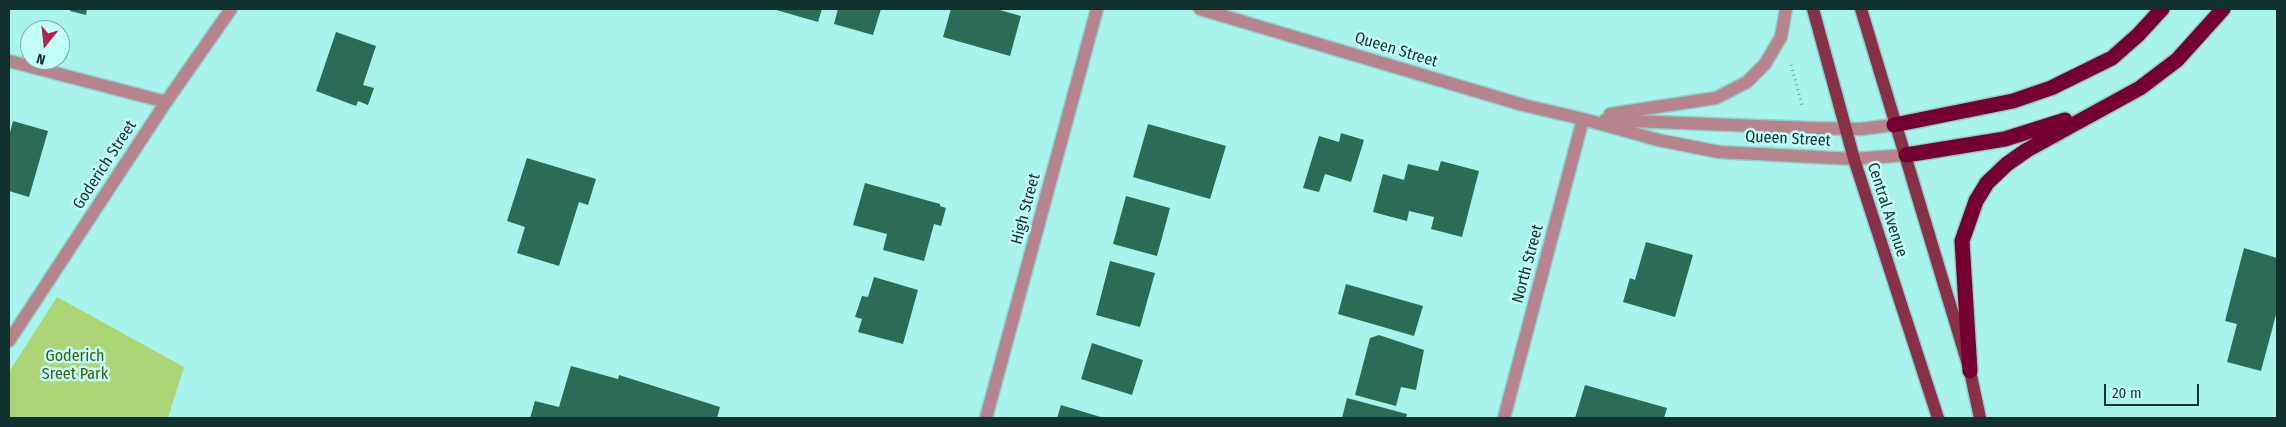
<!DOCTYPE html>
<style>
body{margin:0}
#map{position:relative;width:2286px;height:427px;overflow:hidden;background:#a8f4ec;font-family:"Fira Sans Condensed",sans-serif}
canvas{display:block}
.frame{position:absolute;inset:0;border:10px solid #11312f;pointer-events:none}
.north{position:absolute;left:20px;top:20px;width:50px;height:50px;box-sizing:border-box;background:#c3fef8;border:1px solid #7caca8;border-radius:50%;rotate:196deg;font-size:14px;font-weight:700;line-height:20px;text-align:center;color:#11312f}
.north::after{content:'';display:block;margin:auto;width:18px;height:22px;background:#b42453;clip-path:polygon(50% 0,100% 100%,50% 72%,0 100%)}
.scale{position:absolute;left:2104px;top:384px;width:95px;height:22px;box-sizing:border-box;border:2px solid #11312f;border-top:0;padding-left:6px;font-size:15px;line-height:18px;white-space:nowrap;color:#11312f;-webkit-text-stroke:4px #c3fef8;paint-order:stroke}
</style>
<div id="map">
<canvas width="2286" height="427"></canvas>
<div class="frame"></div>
<div class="north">N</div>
<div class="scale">20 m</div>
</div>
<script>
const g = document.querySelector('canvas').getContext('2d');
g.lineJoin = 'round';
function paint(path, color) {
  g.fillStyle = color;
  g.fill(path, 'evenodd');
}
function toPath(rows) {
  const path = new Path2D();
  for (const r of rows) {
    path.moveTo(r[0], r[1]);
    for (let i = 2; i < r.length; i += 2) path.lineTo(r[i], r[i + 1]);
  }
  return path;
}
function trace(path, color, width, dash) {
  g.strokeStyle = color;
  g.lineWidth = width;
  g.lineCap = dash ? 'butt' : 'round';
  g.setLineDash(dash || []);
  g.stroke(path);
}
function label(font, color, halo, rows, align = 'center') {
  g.font = font + ' "Fira Sans Condensed",sans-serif';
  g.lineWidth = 5;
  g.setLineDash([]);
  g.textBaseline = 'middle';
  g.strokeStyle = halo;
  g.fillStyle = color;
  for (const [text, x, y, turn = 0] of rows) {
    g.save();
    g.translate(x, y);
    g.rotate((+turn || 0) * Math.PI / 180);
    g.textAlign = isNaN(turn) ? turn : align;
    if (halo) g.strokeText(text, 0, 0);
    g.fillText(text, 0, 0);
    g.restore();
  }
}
paint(toPath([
 [57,297,184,367,168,418,9,418,9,372]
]), '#acd575');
paint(toPath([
 [71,9,87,9,86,15,70,11],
 [773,9,822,9,818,22],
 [838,9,881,9,873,35,834,24],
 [951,9,996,9,1021,16,1010,56,943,37],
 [336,32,376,46,363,85,374,88,368,105,358,101,356,106,316,91],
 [13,121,48,131,29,197,9,191,9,136],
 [1148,124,1226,146,1210,199,1133,177],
 [1341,133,1364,140,1351,182,1325,174,1319,192,1303,188,1319,136,1339,142],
 [527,158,596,179,588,205,579,202,559,266,517,253,525,227,507,221],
 [1441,161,1479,171,1462,237,1431,229,1434,217,1409,211,1407,221,1373,212,1383,174,1404,180,1408,164,1438,171],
 [865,183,940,204,940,206,946,208,941,226,934,224,924,261,883,250,887,234,853,225],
 [1126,196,1170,208,1157,256,1113,244],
 [1646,242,1693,255,1675,317,1623,302,1630,278,1635,280],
 [2244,248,2277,258,2277,311,2261,371,2227,362,2237,324,2225,321],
 [1110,261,1155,273,1140,327,1096,315],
 [874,277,918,290,903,344,858,332,862,319,855,317,862,296,868,297],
 [1346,284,1423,306,1414,336,1338,314],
 [1379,335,1424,350,1416,390,1401,387,1396,406,1355,395,1370,338],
 [1092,343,1143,360,1132,395,1081,379],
 [571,366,618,379,619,375,720,407,717,418,530,418,535,401,559,407],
 [1585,385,1667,408,1664,418,1575,418],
 [1347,398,1407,414,1406,418,1342,418],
 [1061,405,1104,418,1057,418]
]), '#2c6c56');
const minor = toPath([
 [1200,9,1523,105,1583,119,1658,140,1719,152,1854,159,1906,155],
 [9,61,166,102],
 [1610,114,1716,98,1747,82,1765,64,1781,37,1786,9],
 [1605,120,1808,128,1861,129,1894,125],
 [9,341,166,102,231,9],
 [986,418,1097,9],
 [1504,418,1583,119]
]);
const major = toPath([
 [1813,9,1854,159,1938,418],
 [1861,9,1970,371,1980,418]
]);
const highway = toPath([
 [1894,125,2013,101,2051,88,2112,58,2138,35,2162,9],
 [1906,155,2005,139,2065,120],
 [1970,371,1962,241,1976,201,1987,183,2007,164,2027,150,2140,88,2177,60,2223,9]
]);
trace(minor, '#8dd1ca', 15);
trace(major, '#8dd1ca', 15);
trace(highway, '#8dd1ca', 18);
trace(toPath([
 [1791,65,1802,105]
]), '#6ca7a1', 3, [1, 4]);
trace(minor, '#b7838c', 12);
trace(major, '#883046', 12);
trace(highway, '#74002f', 15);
label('16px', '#11312f', '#c3fef8', [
 ["Queen Street",1396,50,17],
 ["Queen Street",1788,139,3],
 ["Goderich Street",105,165,-57],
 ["High Street",1026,209,-75],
 ["Central Avenue",1887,210,72],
 ["North Street",1528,264,-75]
]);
label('16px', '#415b10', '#c3fef8', [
 ["Goderich",75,357],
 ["Sreet Park",75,375]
]);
</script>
